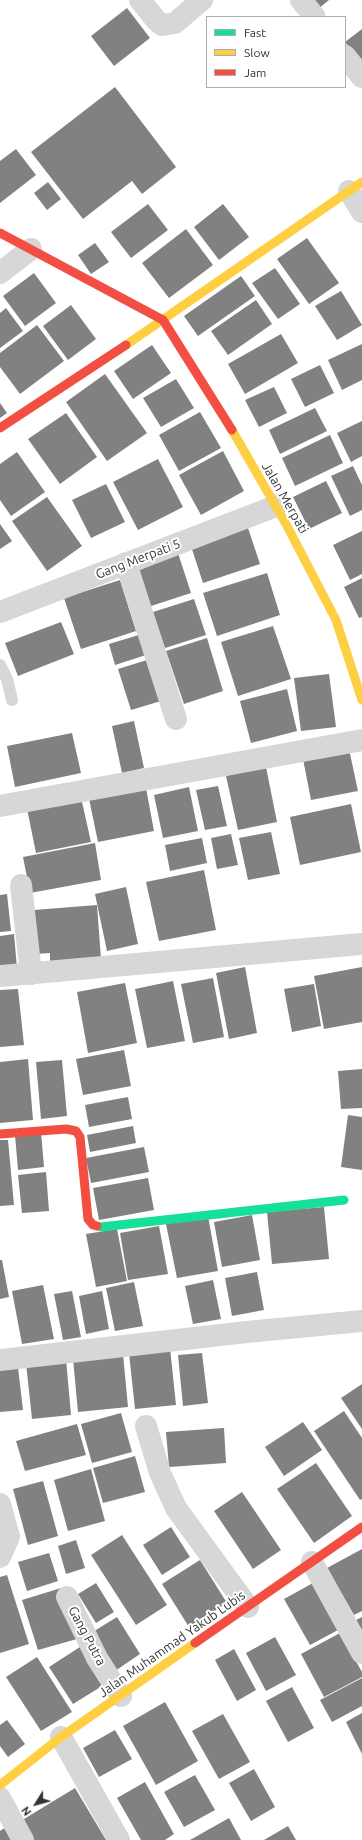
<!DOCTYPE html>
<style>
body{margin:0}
#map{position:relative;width:362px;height:1840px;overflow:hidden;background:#fff;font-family:Ubuntu,sans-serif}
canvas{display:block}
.legend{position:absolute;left:206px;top:16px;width:140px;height:72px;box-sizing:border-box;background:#fff;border:1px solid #adadad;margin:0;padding:5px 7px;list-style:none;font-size:12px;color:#333}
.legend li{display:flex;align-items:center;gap:8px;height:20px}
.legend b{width:20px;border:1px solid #adadad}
.north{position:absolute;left:16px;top:1784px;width:40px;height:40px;-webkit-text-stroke:3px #fff;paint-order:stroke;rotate:233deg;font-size:11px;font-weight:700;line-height:16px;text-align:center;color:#333}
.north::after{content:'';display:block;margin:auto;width:14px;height:18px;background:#333;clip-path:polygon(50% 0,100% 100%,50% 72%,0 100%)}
</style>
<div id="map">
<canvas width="362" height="1840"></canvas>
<ul class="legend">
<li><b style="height:5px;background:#16e098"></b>Fast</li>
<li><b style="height:5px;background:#ffcf43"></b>Slow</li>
<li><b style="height:5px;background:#f24e42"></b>Jam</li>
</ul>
<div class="north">N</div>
</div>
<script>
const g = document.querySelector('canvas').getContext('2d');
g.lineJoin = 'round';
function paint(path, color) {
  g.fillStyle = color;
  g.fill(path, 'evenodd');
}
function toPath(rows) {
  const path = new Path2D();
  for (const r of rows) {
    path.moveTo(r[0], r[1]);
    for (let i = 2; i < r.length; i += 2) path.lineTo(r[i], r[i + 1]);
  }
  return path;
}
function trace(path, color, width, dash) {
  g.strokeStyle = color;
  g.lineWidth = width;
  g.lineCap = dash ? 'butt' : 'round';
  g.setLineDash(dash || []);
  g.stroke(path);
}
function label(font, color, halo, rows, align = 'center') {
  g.font = font + ' Ubuntu,sans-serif';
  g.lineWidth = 4;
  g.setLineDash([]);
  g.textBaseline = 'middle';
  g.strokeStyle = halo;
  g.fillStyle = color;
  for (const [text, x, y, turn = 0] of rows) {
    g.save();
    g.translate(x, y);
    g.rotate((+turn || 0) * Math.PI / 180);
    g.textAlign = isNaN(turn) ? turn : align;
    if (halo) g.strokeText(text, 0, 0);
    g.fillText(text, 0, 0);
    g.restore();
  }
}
paint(toPath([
 [310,0,329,0,318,9],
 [127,8,150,38,114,66,91,36],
 [362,29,362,63,345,42],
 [115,87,176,167,142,194,132,181,83,219,31,152],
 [16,149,36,175,0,203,0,161],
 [48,182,61,199,47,210,34,193],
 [148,204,168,230,131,258,111,232],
 [223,204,249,237,219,260,194,227],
 [186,229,213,265,169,298,142,263],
 [307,238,339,283,309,304,277,259],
 [95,243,109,262,91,274,78,255],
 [275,268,300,304,278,319,252,283],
 [34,273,56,303,25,326,3,296],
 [241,276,255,296,198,336,184,316],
 [341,291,362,325,337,340,315,306],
 [256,300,272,324,228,355,211,331],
 [71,305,96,339,68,360,43,326],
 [6,308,23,331,0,348,0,313],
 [37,325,64,361,20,394,0,367,0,353],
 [281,334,298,363,245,394,228,364],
 [362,344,362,380,342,390,328,360],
 [152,345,171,373,133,399,114,371],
 [320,365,334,393,305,407,291,379],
 [105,374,147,433,107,461,66,402],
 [176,379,194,408,161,427,143,398],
 [274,387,287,413,259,427,245,400],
 [0,403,7,413,0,418],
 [315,408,327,431,280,454,269,430],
 [200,412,221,448,179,471,159,435],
 [66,413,97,457,60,484,28,439],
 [362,421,362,456,351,462,337,433],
 [330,435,343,463,295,486,282,458],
 [223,451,244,491,201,515,179,475],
 [17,452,45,492,11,516,0,500,0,464],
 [158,459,183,507,138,530,113,482],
 [353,466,362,485,362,510,350,516,331,476],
 [326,481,342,513,309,529,293,497],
 [106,484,125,522,91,538,72,500],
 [47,497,82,546,47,571,12,521],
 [0,524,12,541,0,549],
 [247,525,260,564,203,583,190,543],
 [362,531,362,574,350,580,333,545],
 [177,550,191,593,148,607,134,563],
 [267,573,280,615,217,636,203,593],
 [362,578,362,617,359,618,344,587],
 [120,580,136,631,81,649,64,598],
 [194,599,206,635,165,648,153,612],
 [61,622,74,654,18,676,5,643],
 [273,626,291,679,238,696,221,642],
 [142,634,149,654,115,665,109,644],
 [207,638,223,691,184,704,166,651],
 [147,660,161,701,131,710,118,669],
 [329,674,336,727,301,731,294,678],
 [287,689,297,731,251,743,240,701],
 [134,721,144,768,122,773,112,726],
 [72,733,81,773,15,787,7,746],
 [349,749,358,791,311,800,303,759],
 [266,767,277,822,238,830,226,776],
 [145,783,154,831,98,842,88,794],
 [218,786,227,826,205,830,196,790],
 [189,787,198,831,163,838,154,795],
 [80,793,91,842,36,853,26,804],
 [351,804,361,852,300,865,290,817],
 [271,832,280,874,248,880,239,838],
 [231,834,238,865,217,869,211,838],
 [202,838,207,863,170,871,165,845],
 [95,843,101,880,30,893,23,857],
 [204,870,216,930,159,941,146,882],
 [126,887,138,944,107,951,95,894],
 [7,894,11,931,0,932,0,895],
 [97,905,101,959,50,963,50,953,37,954,34,910],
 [14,934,17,968,0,970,0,936],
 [245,967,257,1033,229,1039,216,973],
 [362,967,362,1022,324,1029,314,976],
 [213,978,224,1037,193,1043,181,984],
 [173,981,185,1041,147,1048,135,989],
 [125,983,137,1043,88,1053,77,992],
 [314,984,321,1026,292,1032,284,989],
 [18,989,24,1045,0,1047,0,990],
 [124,1050,131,1086,83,1095,76,1059],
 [28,1059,33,1120,0,1123,0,1062],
 [62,1060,67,1116,41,1119,36,1062],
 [362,1069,362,1108,341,1109,338,1071],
 [128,1097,132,1119,89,1127,85,1105],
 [348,1115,362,1117,362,1170,341,1167],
 [133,1126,136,1143,90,1152,87,1135],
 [41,1132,44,1167,18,1170,15,1135],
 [0,1140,8,1140,14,1205,0,1206],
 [144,1147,149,1172,91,1183,86,1158],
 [46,1172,49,1211,22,1213,18,1175],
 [148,1178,154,1210,99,1220,93,1188],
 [324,1207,329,1259,272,1264,267,1212],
 [252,1215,260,1260,222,1267,214,1222],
 [208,1216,218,1271,177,1278,166,1224],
 [159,1226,168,1274,128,1280,120,1233],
 [117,1229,127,1281,96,1287,86,1234],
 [0,1260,2,1260,9,1297,0,1299],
 [257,1272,264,1310,232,1316,225,1278],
 [213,1280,221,1319,193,1324,185,1286],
 [134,1282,143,1326,115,1331,106,1288],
 [43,1285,54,1339,22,1344,12,1291],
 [72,1291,81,1337,63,1340,54,1294],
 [102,1291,109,1329,86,1334,79,1296],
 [170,1348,176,1405,135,1409,129,1353],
 [202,1353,208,1403,183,1406,178,1355],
 [123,1354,128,1407,78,1412,73,1359],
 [17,1359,23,1410,0,1412,0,1361],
 [66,1359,71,1415,32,1419,26,1363],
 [362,1384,362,1429,341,1398],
 [344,1411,362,1438,362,1499,360,1500,314,1431],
 [121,1413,132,1452,92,1463,81,1424],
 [303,1422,322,1450,284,1476,265,1447],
 [77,1424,86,1455,25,1471,16,1441],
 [224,1428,226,1463,169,1467,166,1432],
 [135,1456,145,1492,103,1503,93,1468],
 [316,1463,352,1516,314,1543,277,1489],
 [91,1469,105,1521,68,1531,54,1480],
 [43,1481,58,1536,28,1545,13,1489],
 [242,1492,281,1550,253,1569,214,1511],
 [171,1527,190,1557,162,1575,143,1545],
 [122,1535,167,1605,136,1625,91,1555],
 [76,1540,85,1568,66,1574,58,1546],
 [362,1549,362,1611,354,1615,327,1568],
 [49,1553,58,1581,27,1591,18,1562],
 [200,1560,227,1603,189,1627,162,1584],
 [7,1575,29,1644,0,1653,0,1577],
 [96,1583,114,1612,96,1623,78,1594],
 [313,1583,338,1630,310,1645,284,1599],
 [61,1588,77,1639,38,1650,22,1600],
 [117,1617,140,1654,115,1671,91,1633],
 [362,1617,362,1630,356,1620],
 [340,1633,362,1672,362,1677,324,1697,301,1654],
 [275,1637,296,1675,266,1691,246,1653],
 [83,1645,107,1683,73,1704,49,1667],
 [234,1649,256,1690,237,1701,215,1660],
 [37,1657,72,1712,41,1731,6,1677],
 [362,1678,362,1706,332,1722,320,1700],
 [292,1687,314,1728,288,1742,266,1701],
 [165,1702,198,1761,156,1785,123,1726],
 [362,1713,362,1754,346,1722],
 [223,1714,250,1762,219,1779,192,1731],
 [7,1720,25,1744,8,1757,0,1746,0,1725],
 [115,1730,132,1759,99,1777,83,1748],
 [254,1769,275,1807,251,1821,229,1783],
 [195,1775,215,1810,184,1827,164,1792],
 [145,1782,174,1834,165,1840,141,1840,117,1798],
 [75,1788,106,1840,29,1840,19,1822],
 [229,1818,241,1840,190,1840],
 [288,1826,296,1840,264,1840],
 [6,1827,15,1840,0,1840,0,1831]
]), '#818181');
trace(toPath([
 [0,665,7,679,12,700]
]), '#d7d7d7', 12);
trace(toPath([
 [140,0,156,20,162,25,175,23,202,0],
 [301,0,315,17],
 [345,56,362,77],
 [349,191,362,212],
 [0,273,31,249],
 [126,563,176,719],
 [0,612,276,506],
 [0,806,362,740],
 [21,885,31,974],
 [0,976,362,944],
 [0,1360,247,1332,362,1321],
 [146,1426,160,1473,176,1508,248,1607],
 [0,1504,9,1537,0,1557],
 [312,1562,362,1653],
 [67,1597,97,1658,121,1696],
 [61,1737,119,1840],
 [0,1798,23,1840]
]), '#d7d7d7', 22);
trace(toPath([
 [97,1226,101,1227,344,1200]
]), '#16e098', 9);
trace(toPath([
 [126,345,362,182],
 [232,430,286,524,336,620,362,700],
 [0,1785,61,1737,195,1643]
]), '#ffcf43', 9);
trace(toPath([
 [0,233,163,320,232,430],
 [0,428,126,345],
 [0,1134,66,1129,76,1131,80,1137,88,1219,93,1225,97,1226],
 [195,1643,362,1527]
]), '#f24e42', 9);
label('13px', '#333', '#fff', [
 ["Jalan Merpati",285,498,60],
 ["Gang Merpati 5",138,559,-21],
 ["Gang Putra",87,1636,62],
 ["Jalan Muhammad Yakub Lubis",172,1644,-35]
]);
</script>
